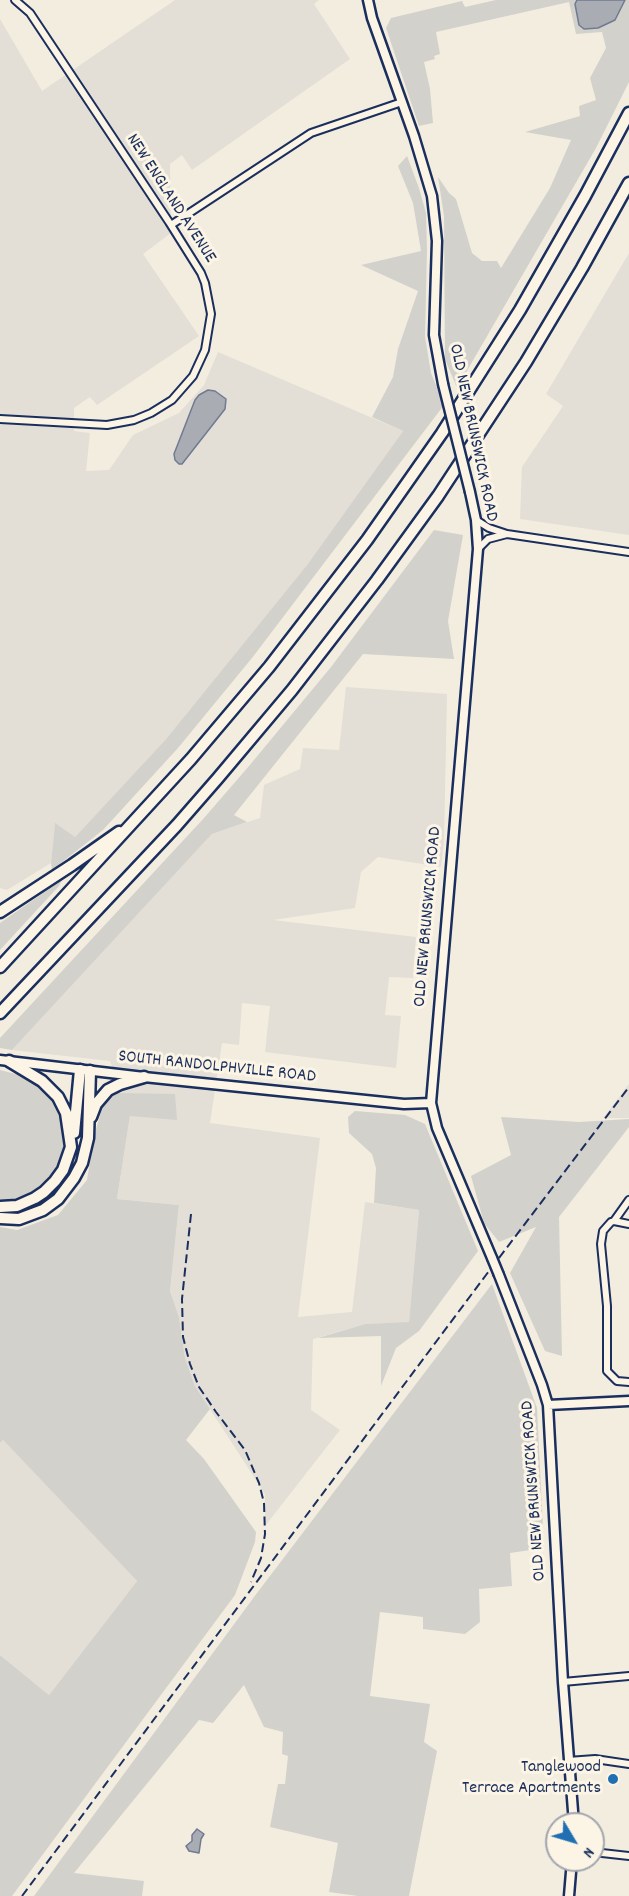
<!DOCTYPE html>
<style>
body{margin:0}
#map{position:relative;width:629px;height:1896px;overflow:hidden;background:#f3ede0;font-family:Dekko,sans-serif}
canvas{display:block}
.north{position:absolute;left:545px;top:1812px;width:60px;height:60px;box-sizing:border-box;background:#fcf5e5;border:2px solid #a2a6af;border-radius:50%;rotate:128deg;font-size:16px;font-weight:700;line-height:24px;text-align:center;color:#1b2f5e}
.north::after{content:'';display:block;margin:auto;width:21px;height:27px;background:#1f6fb2;clip-path:polygon(50% 0,100% 100%,50% 72%,0 100%)}
</style>
<div id="map">
<canvas width="629" height="1896"></canvas>
<div class="north">N</div>
</div>
<script>
const g = document.querySelector('canvas').getContext('2d');
g.lineJoin = 'round';
function paint(path, color) {
  g.fillStyle = color;
  g.fill(path, 'evenodd');
}
function toPath(rows) {
  const path = new Path2D();
  for (const r of rows) {
    path.moveTo(r[0], r[1]);
    for (let i = 2; i < r.length; i += 2) path.lineTo(r[i], r[i + 1]);
  }
  return path;
}
function trace(path, color, width, dash) {
  g.strokeStyle = color;
  g.lineWidth = width;
  g.lineCap = dash ? 'butt' : 'round';
  g.setLineDash(dash || []);
  g.stroke(path);
}
function label(font, color, halo, rows, align = 'center') {
  g.font = font + ' Dekko,sans-serif';
  g.lineWidth = 6;
  g.setLineDash([]);
  g.textBaseline = 'middle';
  g.strokeStyle = halo;
  g.fillStyle = color;
  for (const [text, x, y, turn = 0] of rows) {
    g.save();
    g.translate(x, y);
    g.rotate((+turn || 0) * Math.PI / 180);
    g.textAlign = isNaN(turn) ? turn : align;
    if (halo) g.strokeText(text, 0, 0);
    g.fillText(text, 0, 0);
    g.restore();
  }
}
paint(toPath([
 [175,0,319,0,314,4,350,59,192,170,182,155,170,164,171,233,143,254,199,336,97,405,90,397,74,408,74,431,90,433,86,471,109,470,133,435,179,413,204,385,218,352,403,431,307,565,166,739,74,838,55,824,51,863,7,890,0,888,0,19,42,91],
 [629,253,629,535,520,519,522,467,563,406,546,394],
 [346,687,447,694,444,842,441,867,378,857,361,872,355,908,273,920,416,937,413,978,389,977,385,1015,401,1016,396,1068,265,1052,270,1006,242,1003,239,1045,222,1043,210,1123,320,1138,298,1317,352,1312,365,1202,419,1210,409,1323,365,1324,313,1339,311,1410,340,1430,265,1526,265,1494,195,1386,185,1358,179,1317,170,1291,179,1205,117,1199,130,1116,110,1061,12,1050,212,834,260,818,264,785,300,769,303,748,339,750],
 [629,1084,629,1118,604,1118,604,1117],
 [3,1440,137,1581,49,1695,0,1655,0,1443]
]), '#e3dfd6');
paint(toPath([
 [496,0,629,0,629,82,596,148,457,388,445,359,444,216,438,177,449,193,456,199,472,253,482,261,497,261,501,268,550,188,571,140,525,132,580,116,579,106,596,100,590,78,606,48,602,32,576,34,569,2,436,32,440,54,434,56,435,59,424,62,430,89,433,123,419,126,386,28,391,18,462,1,465,7],
 [407,156,419,188,426,213,427,250,425,337,431,373,444,405,252,658,178,748,103,830,52,870,51,863,55,823,75,837,166,739,307,565,403,431,372,417,393,377,398,349,418,291,361,265,421,251,413,203,398,166],
 [434,530,463,535,448,621,454,659,363,654,234,815,247,822,212,834,12,1050,0,1048,0,1038,204,818,249,766,331,667],
 [62,880,59,886,0,950,0,923],
 [0,1070,31,1078,52,1096,60,1112,64,1129,64,1144,60,1163,43,1185,23,1197,13,1201,0,1202],
 [116,1093,175,1094,177,1120,130,1116,117,1199,179,1205,170,1291,179,1317,185,1358,195,1386,210,1409,186,1440,204,1459,256,1532,255,1542,235,1595,12,1896,0,1896,0,1655,49,1695,137,1581,3,1440,0,1443,0,1227,17,1230,58,1215,87,1180,95,1133,103,1105],
 [355,1111,405,1115,425,1124,478,1251,419,1331,396,1348,381,1386,381,1336,318,1338,365,1324,409,1322,419,1210,374,1203,376,1168,372,1154,349,1133,348,1117],
 [501,1117,579,1122,629,1119,629,1127,559,1217,562,1356,545,1351,510,1273,536,1227,499,1242,484,1223,471,1176,511,1155],
 [492,1284,537,1408,544,1548,510,1553,512,1586,479,1589,480,1622,465,1634,423,1629,423,1617,380,1612,370,1696,430,1704,424,1742,437,1751,409,1896,358,1896,329,1892,338,1843,270,1827,278,1784,285,1784,288,1756,282,1754,283,1732,264,1727,244,1685,213,1723,199,1720,74,1873,144,1881,142,1896,34,1896,257,1593]
]), '#d3d1cc');
const water = toPath([
 [577,0,625,0,615,20,598,28,584,29,579,25,575,4,577,0],
 [208,390,215,391,226,399,225,409,182,464,179,464,175,460,174,454,195,400,199,395,208,390],
 [197,1829,204,1834,201,1839,199,1853,189,1851,186,1846,192,1841,192,1835,197,1829]
]);
paint(water, '#a9acb3');
trace(water, '#707a91', 1.5);
const street = toPath([
 [171,225,311,133,402,102],
 [0,419,107,425,134,420,151,413,172,400,193,376,205,350,211,314,205,283,201,273,169,222,30,13,15,0],
 [476,520,489,528,507,534,629,552],
 [478,549,488,539,507,534],
 [629,1200,614,1221,611,1222,603,1231,601,1244,607,1306,607,1371,617,1381,629,1382],
 [614,1221,629,1224],
 [563,1682,629,1676],
 [568,1761,595,1759,629,1764],
 [593,1852,629,1856]
]);
const secondary = toPath([
 [368,0,372,18,414,136,432,196,437,241,434,335,443,384],
 [470,492,476,520,478,549,431,1103,437,1128,492,1258],
 [0,1060,144,1077,404,1104,431,1103],
 [499,1275,542,1385,548,1405,563,1682,574,1824],
 [548,1405,629,1401],
 [569,1896,572,1860]
]);
const highway = toPath([
 [0,912,72,865,119,832],
 [0,967,191,759,269,667,367,540,442,433,520,310,585,196,629,113],
 [0,1013,177,825,218,778,292,690,377,580,438,496,526,362,582,268,629,183],
 [91,1117,96,1104,108,1090,120,1084,144,1077],
 [74,1133,80,1070],
 [0,1207,17,1206,35,1198,44,1192,55,1181,63,1170,71,1147,66,1113,58,1097,42,1081,9,1061],
 [0,1218,19,1219,43,1210,58,1199,74,1178,82,1163,88,1138,90,1071]
]);
trace(street, '#1b2f5e', 10);
trace(secondary, '#1b2f5e', 13);
trace(highway, '#1b2f5e', 15);
trace(street, '#fcf5e5', 6);
trace(secondary, '#fcf5e5', 8);
trace(highway, '#fcf5e5', 10);
trace(toPath([
 [191,1214,182,1299,183,1337,190,1364,199,1387,216,1412,245,1450,259,1483,264,1503,265,1534,261,1558,251,1582],
 [22,1896,486,1275,629,1087]
]), '#1b2f5e', 2, [9, 4.5]);
const secondaryBridge = toPath([
 [443,384,470,492],
 [492,1258,499,1275]
]);
trace(secondaryBridge, '#1b2f5e', 13, []);
trace(secondaryBridge, '#fcf5e5', 8);
for (const [x, y, r, color] of [
 [613,1779,6,"#1f6fb2"]
]) {
  const dot = new Path2D();
  dot.arc(x, y, r, 0, 2 * Math.PI);
  g.fillStyle = color;
  g.fill(dot);
  trace(dot, '#fcf5e5', 2);
}
label('18px', '#1b2f5e', '#fcf5e5', [
 ["NEW ENGLAND AVENUE",170,199,57],
 ["OLD NEW BRUNSWICK ROAD",472,433,78],
 ["OLD NEW BRUNSWICK ROAD",429,917,-85],
 ["SOUTH RANDOLPHVILLE ROAD",217,1068,6],
 ["OLD NEW BRUNSWICK ROAD",535,1491,-94]
]);
label('18px', '#1b2f5e', '#fcf5e5', [
 ["Tanglewood",601,1769],
 ["Terrace Apartments",601,1790]
], 'right');
</script>
